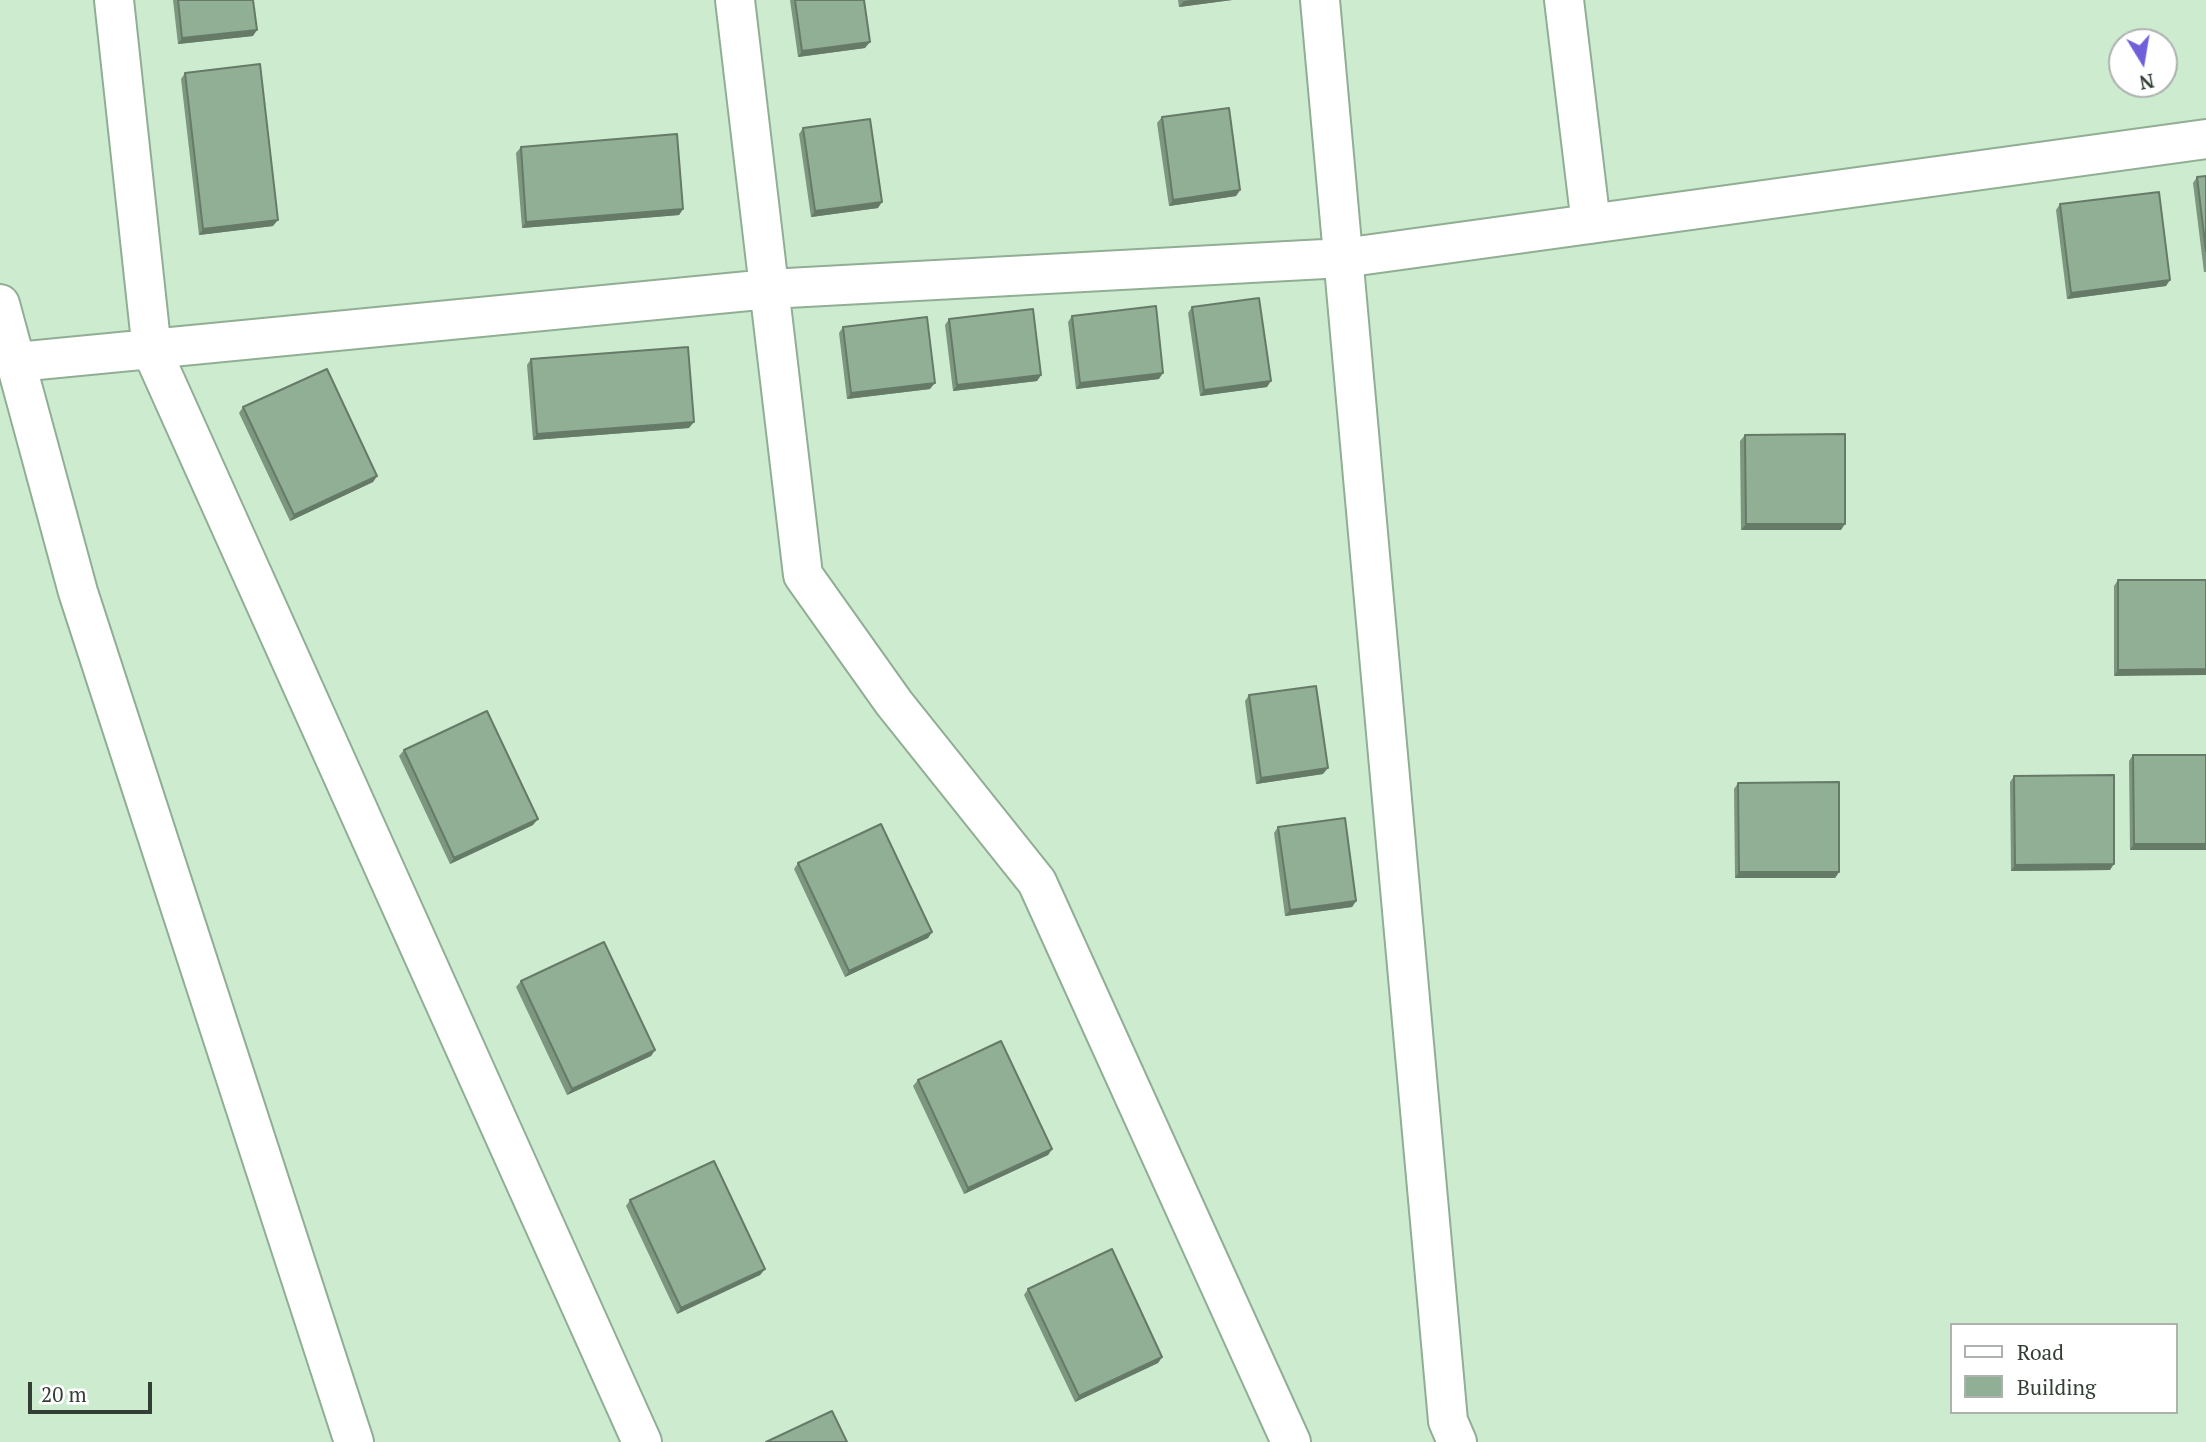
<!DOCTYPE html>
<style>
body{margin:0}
#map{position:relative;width:2206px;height:1442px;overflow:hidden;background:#ccebcf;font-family:"PT Serif",serif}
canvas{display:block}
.legend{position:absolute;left:1950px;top:1323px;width:228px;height:91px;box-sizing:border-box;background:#fff;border:2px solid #adb2ae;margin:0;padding:9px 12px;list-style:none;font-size:21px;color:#333f34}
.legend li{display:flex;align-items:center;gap:14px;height:35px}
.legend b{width:35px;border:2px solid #adb2ae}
.north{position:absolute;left:2108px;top:28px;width:70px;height:70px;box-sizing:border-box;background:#fff;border:2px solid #adb2ae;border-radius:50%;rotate:169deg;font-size:19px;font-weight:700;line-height:28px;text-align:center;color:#333f34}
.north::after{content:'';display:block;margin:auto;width:24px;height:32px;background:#6f60da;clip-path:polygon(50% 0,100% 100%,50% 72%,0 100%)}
.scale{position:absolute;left:28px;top:1382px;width:124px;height:32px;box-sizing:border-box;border:4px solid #333f34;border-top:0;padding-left:9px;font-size:21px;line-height:24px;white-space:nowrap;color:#333f34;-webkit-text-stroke:5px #fff;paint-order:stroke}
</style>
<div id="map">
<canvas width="2206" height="1442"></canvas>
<ul class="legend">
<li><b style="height:9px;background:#fff"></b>Road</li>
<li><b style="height:19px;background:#91af94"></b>Building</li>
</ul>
<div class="north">N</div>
<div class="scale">20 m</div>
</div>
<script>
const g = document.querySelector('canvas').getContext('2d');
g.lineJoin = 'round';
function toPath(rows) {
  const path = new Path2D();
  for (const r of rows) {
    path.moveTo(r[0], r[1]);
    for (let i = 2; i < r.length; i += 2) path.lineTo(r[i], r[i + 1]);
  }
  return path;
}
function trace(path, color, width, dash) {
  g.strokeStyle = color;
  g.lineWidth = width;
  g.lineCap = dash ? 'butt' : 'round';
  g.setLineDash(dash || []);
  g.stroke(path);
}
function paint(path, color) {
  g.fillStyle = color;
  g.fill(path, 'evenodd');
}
const street = toPath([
 [114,0,152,351,642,1442],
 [735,0,803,575,894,703,1037,882,1291,1442],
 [1320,0,1448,1421,1457,1442],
 [1564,0,1591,224],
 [17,362,769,289,1343,258,2206,139]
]);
const secondary = toPath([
 [0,304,78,592,354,1442]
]);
trace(street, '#91ae94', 42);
trace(secondary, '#91ae94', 42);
trace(street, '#fff', 38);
trace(secondary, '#fff', 38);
paint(toPath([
 [173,0,253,0,253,36,178,44],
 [790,0,864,0,865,48,798,57],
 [1178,0,1232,0,1179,7],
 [185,73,273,226,199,235,181,79],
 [1162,117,1240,190,1236,196,1169,206,1157,123],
 [803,128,878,208,811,217,799,134],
 [521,147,683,209,679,215,522,228,516,153],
 [2206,176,2206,272,2204,272,2193,183,2197,177],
 [2060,204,2166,286,2067,299,2056,210],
 [1192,307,1267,387,1200,396,1188,313],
 [1072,316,1159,379,1076,389,1068,322],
 [949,319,1041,375,1037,381,953,391,945,325],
 [843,327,930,389,847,399,839,333],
 [531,359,689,428,533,440,527,365],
 [243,407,377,476,373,482,290,521,239,413],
 [1745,435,1841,530,1741,530,1740,441],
 [2118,580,2206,580,2114,676,2114,586],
 [1249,695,1323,774,1256,784,1245,701],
 [404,750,533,825,450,864,399,756],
 [2133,755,2206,755,2206,850,2130,850,2129,761],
 [2014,776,2110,870,2011,871,2010,782],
 [1738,783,1839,872,1835,878,1735,878,1734,789],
 [1278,827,1356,901,1352,907,1285,916,1274,833],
 [798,863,932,932,928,938,845,977,794,869],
 [521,981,655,1050,651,1056,567,1095,516,987],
 [918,1080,1052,1149,1048,1155,964,1194,913,1086],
 [630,1200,765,1269,760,1275,677,1314,626,1206],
 [1028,1289,1162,1357,1158,1363,1075,1402,1024,1295]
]), '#7d967f');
paint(toPath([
 [1191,0,1232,0,1179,7,1184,1],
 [257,30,253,36,178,44,182,38],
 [870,42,865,48,798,57,802,51],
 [1240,190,1236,196,1169,206,1173,200],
 [882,202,878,208,811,217,815,211],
 [683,209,679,215,522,228,526,222],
 [278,220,273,226,199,235,203,229],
 [2170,280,2166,286,2067,299,2071,293],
 [1163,373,1159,379,1076,389,1080,383],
 [1041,375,1037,381,953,391,957,385],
 [1271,381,1267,387,1200,396,1204,390],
 [935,383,930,389,847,399,851,393],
 [694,422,689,428,533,440,537,434],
 [377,476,373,482,290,521,294,515],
 [1746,524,1845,524,1841,530,1741,530],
 [2206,669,2206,675,2114,676,2118,670],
 [1328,768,1323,774,1256,784,1261,778],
 [538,819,533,825,450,864,454,858],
 [2134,844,2206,844,2206,850,2130,850],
 [2114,864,2110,870,2011,871,2015,865],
 [1739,872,1839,872,1835,878,1735,878],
 [1356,901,1352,907,1285,916,1290,910],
 [932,932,928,938,845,977,849,971],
 [655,1050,651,1056,567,1095,572,1089],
 [1052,1149,1048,1155,964,1194,968,1188],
 [765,1269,760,1275,677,1314,681,1308],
 [1162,1357,1158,1363,1075,1402,1079,1396]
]), '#667a68');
const building = toPath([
 [178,0,253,0,257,30,182,38,178,0],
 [795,0,864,0,870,42,802,51,795,0],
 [260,64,278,220,203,229,185,73,260,64],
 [1229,108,1240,190,1173,200,1162,117,1229,108],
 [870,119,882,202,815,211,803,128,870,119],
 [677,134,683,209,526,222,521,147,677,134],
 [2206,176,2206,251,2197,177,2206,176],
 [2159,192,2170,280,2071,293,2060,204,2159,192],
 [1259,298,1271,381,1204,390,1192,307,1259,298],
 [1156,306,1163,373,1080,383,1072,316,1156,306],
 [1033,309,1041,375,957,385,949,319,1033,309],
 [927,317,935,383,851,393,843,327,927,317],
 [688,347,694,422,537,434,531,359,688,347],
 [327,369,377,476,294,515,243,407,327,369],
 [1845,434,1845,524,1746,524,1745,435,1845,434],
 [2118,580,2206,580,2206,669,2118,670,2118,580],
 [1316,686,1328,768,1261,778,1249,695,1316,686],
 [487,711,538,819,454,858,404,750,487,711],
 [2133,755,2206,755,2206,844,2134,844,2133,755],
 [2114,775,2114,864,2015,865,2014,776,2114,775],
 [1839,782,1839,872,1739,872,1738,783,1839,782],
 [1345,818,1356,901,1290,910,1278,827,1345,818],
 [881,824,932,932,849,971,798,863,881,824],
 [604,942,655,1050,572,1089,521,981,604,942],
 [1001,1041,1052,1149,968,1188,918,1080,1001,1041],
 [714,1161,765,1269,681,1308,630,1200,714,1161],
 [1112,1249,1162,1357,1079,1396,1028,1289,1112,1249],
 [832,1411,847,1442,766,1442,832,1411]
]);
paint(building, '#91af94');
trace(building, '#667a68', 2);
</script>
